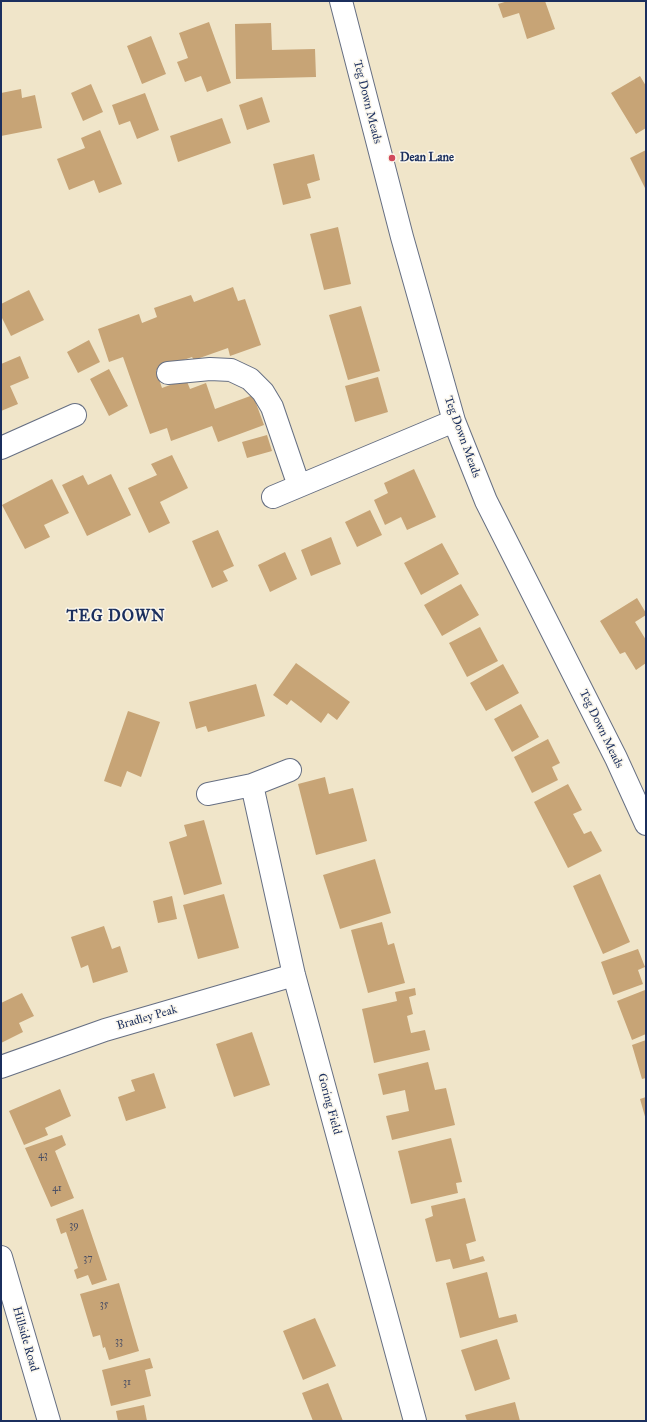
<!DOCTYPE html>
<style>
body{margin:0}
#map{position:relative;width:647px;height:1422px;overflow:hidden;background:#f0e5c9;font-family:"IM FELL Great Primer",serif}
canvas{display:block}
.frame{position:absolute;inset:0;border:2px solid #1b2f5e;pointer-events:none}
</style>
<div id="map">
<canvas width="647" height="1422"></canvas>
<div class="frame"></div>
</div>
<script>
const g = document.querySelector('canvas').getContext('2d');
g.lineJoin = 'round';
function paint(path, color) {
  g.fillStyle = color;
  g.fill(path, 'evenodd');
}
function toPath(rows) {
  const path = new Path2D();
  for (const r of rows) {
    path.moveTo(r[0], r[1]);
    for (let i = 2; i < r.length; i += 2) path.lineTo(r[i], r[i + 1]);
  }
  return path;
}
function trace(path, color, width, dash) {
  g.strokeStyle = color;
  g.lineWidth = width;
  g.lineCap = dash ? 'butt' : 'round';
  g.setLineDash(dash || []);
  g.stroke(path);
}
function label(font, color, halo, rows, align = 'center') {
  g.font = font + ' "IM FELL Great Primer",serif';
  g.lineWidth = 3;
  g.setLineDash([]);
  g.textBaseline = 'middle';
  g.strokeStyle = halo;
  g.fillStyle = color;
  for (const [text, x, y, turn = 0] of rows) {
    g.save();
    g.translate(x, y);
    g.rotate((+turn || 0) * Math.PI / 180);
    g.textAlign = isNaN(turn) ? turn : align;
    if (halo) g.strokeText(text, 0, 0);
    g.fillText(text, 0, 0);
    g.restore();
  }
}
paint(toPath([
 [508,1,545,1,555,29,527,39,519,13,503,18,498,4],
 [209,22,231,83,207,92,201,76,185,82,177,62,188,58,179,33],
 [271,23,272,50,315,49,316,77,236,79,235,24],
 [151,36,166,74,142,84,127,46],
 [640,76,646,86,646,128,636,134,611,93],
 [91,84,103,112,83,121,71,93],
 [21,89,22,98,35,95,42,128,1,136,1,93],
 [145,93,159,130,137,139,130,121,119,125,112,105],
 [262,97,270,122,247,130,239,105],
 [222,118,231,143,178,162,170,136],
 [100,130,122,184,99,193,94,180,69,190,57,159,85,148,81,138],
 [646,150,646,190,630,158],
 [314,154,320,180,307,184,311,198,283,205,273,164],
 [338,227,351,284,324,290,310,234],
 [233,287,238,301,245,299,261,345,230,356,228,348,194,360,192,357,156,370,162,388,186,379,190,389,206,383,215,409,253,395,264,425,218,442,212,426,171,441,167,428,150,434,123,357,109,362,98,329,139,314,142,323,157,317,154,308,191,295,194,302],
 [29,290,44,320,11,336,1,316,1,304],
 [361,306,380,371,348,380,329,315],
 [89,340,100,362,78,373,67,352],
 [20,356,29,378,10,386,18,404,1,411,1,364],
 [109,369,128,406,109,416,90,379],
 [378,377,388,412,355,422,345,386],
 [267,435,272,451,247,458,242,442],
 [172,455,188,488,160,502,170,523,149,533,128,488,157,475,151,464],
 [414,469,436,517,407,530,401,517,385,525,374,500,388,493,384,483],
 [111,474,131,515,87,536,62,485,83,475,88,485],
 [52,479,69,513,44,525,50,537,25,549,2,505],
 [370,510,382,535,357,547,345,522],
 [218,530,234,566,223,571,228,581,212,588,192,541],
 [331,537,341,564,311,576,301,550],
 [442,543,459,574,421,595,404,563],
 [285,552,297,579,270,592,258,565],
 [461,584,479,615,442,636,424,605],
 [637,598,646,613,646,615,635,622,646,640,646,663,636,670,625,652,620,654,600,621],
 [480,627,498,661,467,677,449,643],
 [296,663,350,702,337,720,328,713,321,723,291,700,287,705,273,695],
 [503,664,519,693,486,711,470,683],
 [256,684,265,716,208,732,206,726,196,729,189,702],
 [521,704,539,737,512,752,494,719],
 [128,711,160,722,141,777,127,771,121,787,104,781],
 [548,739,560,763,552,767,558,780,532,793,514,757],
 [325,777,329,794,353,788,367,841,316,855,298,784],
 [568,784,582,810,573,814,584,834,591,831,602,851,568,868,534,802],
 [204,820,222,884,184,895,169,842,187,836,184,825],
 [375,859,391,913,340,929,323,875],
 [600,874,630,942,603,954,573,886],
 [224,894,239,948,198,959,183,905],
 [172,896,177,919,158,923,153,901],
 [382,922,388,945,394,943,405,983,368,993,351,930],
 [104,926,112,949,120,946,128,972,93,983,88,965,81,968,71,937],
 [638,949,645,967,638,970,643,984,613,995,601,962],
 [415,988,416,995,409,997,413,1014,407,1016,411,1033,425,1030,430,1050,374,1063,362,1009,397,1001,395,992],
 [645,990,646,994,646,1034,632,1040,617,1001],
 [22,993,34,1016,19,1023,23,1032,1,1043,1,1003],
 [252,1032,270,1085,234,1097,216,1044],
 [646,1040,646,1078,642,1079,632,1045],
 [428,1062,435,1090,446,1088,455,1125,392,1140,386,1116,409,1111,405,1090,383,1095,378,1074],
 [154,1073,166,1108,126,1121,118,1097,135,1091,131,1080],
 [60,1089,71,1116,45,1128,48,1135,24,1145,9,1111],
 [646,1097,646,1120,640,1099],
 [62,1135,66,1145,55,1151,74,1198,51,1207,25,1148],
 [451,1138,462,1182,456,1183,458,1193,411,1204,398,1151],
 [465,1198,476,1241,466,1244,470,1260,483,1256,485,1261,453,1269,450,1259,436,1262,425,1219,433,1216,431,1206],
 [83,1209,107,1280,92,1285,88,1275,77,1279,74,1270,78,1268,66,1232,61,1234,56,1219],
 [487,1272,499,1318,516,1314,518,1322,460,1338,446,1283],
 [119,1283,139,1351,109,1360,105,1347,103,1348,100,1335,93,1337,80,1294],
 [315,1318,336,1366,303,1380,283,1331],
 [497,1339,510,1379,475,1391,461,1350],
 [150,1358,153,1368,145,1370,151,1396,111,1406,102,1370],
 [328,1383,343,1421,313,1421,302,1393],
 [515,1402,520,1421,467,1421,465,1415],
 [144,1405,147,1421,118,1421,116,1411]
]), '#c7a476');
const minor = toPath([
 [341,1,402,237,454,421,486,501,616,758,646,824],
 [168,373,210,369,231,370,250,379,263,392,272,407,299,486],
 [1,448,75,415],
 [273,497,454,421],
 [252,785,294,975,415,1421],
 [208,794,252,785,290,770],
 [1,1067,105,1030,294,975],
 [1,1257,49,1421]
]);
trace(minor, '#666f83', 24);
trace(minor, '#fff', 22);
for (const [x, y, r, color] of [
 [392,158,4,"#d1495b"]
]) {
  const dot = new Path2D();
  dot.arc(x, y, r, 0, 2 * Math.PI);
  g.fillStyle = color;
  g.fill(dot);
  trace(dot, '#fbf7ec', 1.5);
}
label('10px', '#464c64', null, [
 ["43",43,1156],
 ["41",57,1189],
 ["39",74,1226],
 ["37",88,1259],
 ["35",104,1305],
 ["33",119,1342],
 ["31",127,1383]
]);
label('12px', '#1b2f5e', '#fbf7ec', [
 ["Teg Down Meads",367,102,76],
 ["Teg Down Meads",462,437,70],
 ["Teg Down Meads",601,729,64],
 ["Bradley Peak",147,1018,-16],
 ["Goring Field",329,1104,75],
 ["Hillside Road",25,1339,74]
]);
label('bold 12px', '#1b2f5e', '#fbf7ec', [
 ["Dean Lane",400,158]
], 'left');
g.letterSpacing = '1px';
label('bold 16px', '#1b2f5e', '#fbf7ec', [
 ["TEG DOWN",116,617]
]);
g.letterSpacing = '0px';
</script>
